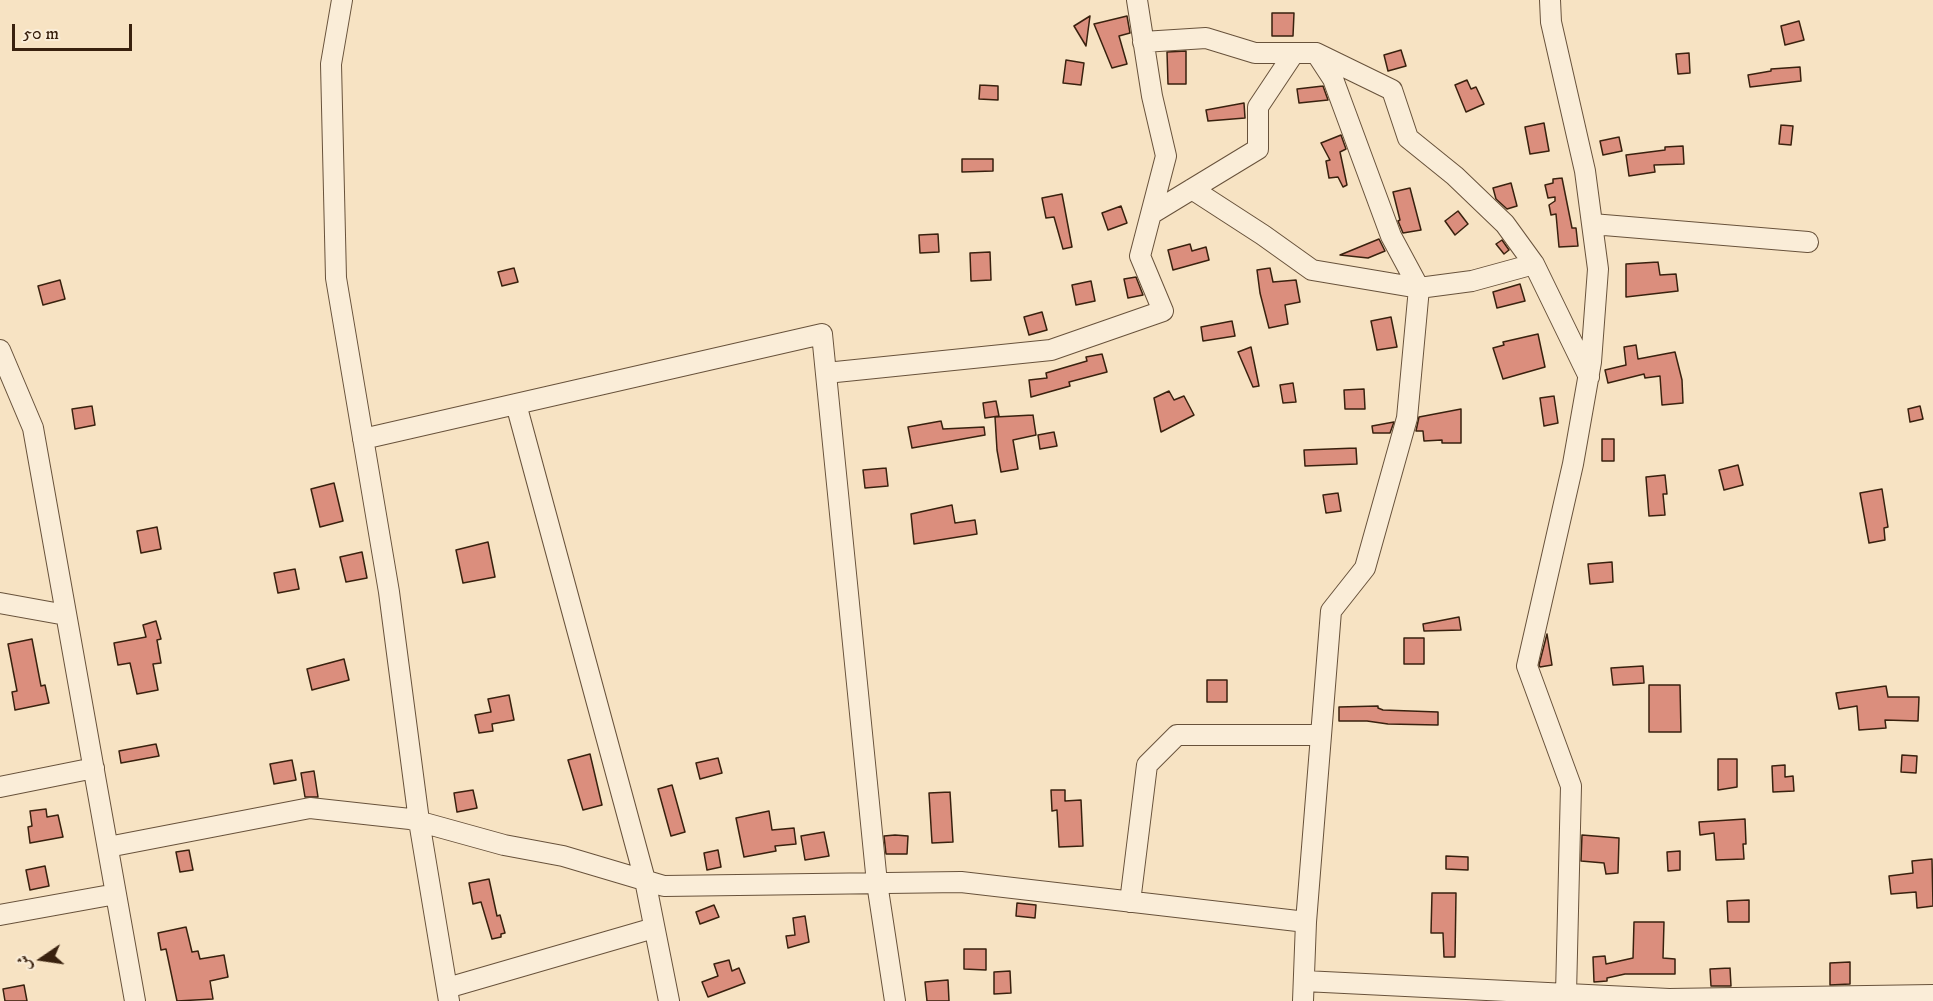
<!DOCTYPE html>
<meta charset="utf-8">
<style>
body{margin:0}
#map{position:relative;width:1933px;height:1001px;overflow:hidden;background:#f7e3c3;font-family:"IM FELL DW Pica",Amiri,serif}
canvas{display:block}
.north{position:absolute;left:12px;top:929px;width:60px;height:60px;-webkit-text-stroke:4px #faedd8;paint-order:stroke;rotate:257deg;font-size:16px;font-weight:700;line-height:24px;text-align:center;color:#39210e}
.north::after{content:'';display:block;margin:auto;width:21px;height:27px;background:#39210e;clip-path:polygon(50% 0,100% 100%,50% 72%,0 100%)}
.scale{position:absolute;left:12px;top:24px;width:120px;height:27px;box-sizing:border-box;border:3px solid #39210e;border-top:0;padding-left:8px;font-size:18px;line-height:21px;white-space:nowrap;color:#39210e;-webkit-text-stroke:4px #faedd8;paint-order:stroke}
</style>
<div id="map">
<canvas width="1933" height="1001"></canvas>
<div class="north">ش</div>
<div class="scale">50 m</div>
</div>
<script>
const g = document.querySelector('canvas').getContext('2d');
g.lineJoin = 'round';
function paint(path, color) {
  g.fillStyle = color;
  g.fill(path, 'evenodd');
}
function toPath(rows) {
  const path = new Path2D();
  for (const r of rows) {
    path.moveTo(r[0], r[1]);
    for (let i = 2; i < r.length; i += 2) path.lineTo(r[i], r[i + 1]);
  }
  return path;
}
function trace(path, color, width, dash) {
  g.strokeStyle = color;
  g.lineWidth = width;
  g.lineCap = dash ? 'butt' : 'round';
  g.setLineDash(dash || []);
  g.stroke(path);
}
const building = toPath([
 [1272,13,1294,13,1293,36,1272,36,1272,13],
 [1090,16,1086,46,1074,26,1090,16],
 [1127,16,1130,33,1119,36,1127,64,1112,68,1094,24,1127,16],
 [1799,21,1804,40,1785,45,1781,26,1799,21],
 [1401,50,1406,66,1388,71,1384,55,1401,50],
 [1186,51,1186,84,1168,84,1167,52,1186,51],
 [1689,53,1690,73,1678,74,1676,54,1689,53],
 [1066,60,1084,63,1081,85,1063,83,1066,60],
 [1800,67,1801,81,1750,87,1748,75,1771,71,1771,69,1800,67],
 [1467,80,1471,89,1476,87,1484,104,1466,112,1455,85,1467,80],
 [980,85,998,86,998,100,979,99,980,85],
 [1323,86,1328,100,1299,103,1297,89,1323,86],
 [1244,103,1245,118,1208,121,1206,110,1244,103],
 [1544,123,1549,151,1530,154,1525,127,1544,123],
 [1781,125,1793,126,1791,145,1779,144,1781,125],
 [1341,135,1346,149,1340,152,1347,185,1343,187,1338,177,1329,178,1326,161,1330,160,1321,143,1341,135],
 [1619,137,1622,151,1603,155,1600,141,1619,137],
 [1683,146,1684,164,1654,165,1655,172,1629,176,1626,155,1665,150,1665,147,1683,146],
 [962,159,993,159,993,171,962,172,962,159],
 [1562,178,1572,228,1576,228,1578,246,1559,247,1556,214,1551,215,1549,205,1555,201,1555,197,1548,198,1545,185,1553,183,1553,179,1562,178],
 [1511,183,1517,206,1507,209,1496,199,1493,188,1511,183],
 [1410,188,1421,230,1403,233,1398,221,1400,220,1393,192,1410,188],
 [1062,194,1072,247,1063,249,1054,217,1046,218,1042,198,1062,194],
 [1121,206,1127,223,1108,230,1102,213,1121,206],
 [1458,211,1468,224,1455,235,1445,221,1458,211],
 [938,234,939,252,920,253,919,235,938,234],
 [1379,239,1385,251,1368,258,1340,255,1379,239],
 [1502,240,1509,250,1504,254,1496,244,1502,240],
 [1190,244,1192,251,1206,247,1209,260,1173,270,1168,250,1190,244],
 [990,252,991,280,971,281,970,253,990,252],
 [1658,262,1660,275,1676,274,1678,291,1626,297,1626,264,1658,262],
 [514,268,518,282,502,286,498,272,514,268],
 [1270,268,1273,282,1296,280,1300,302,1285,305,1288,324,1269,328,1260,293,1257,270,1270,268],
 [1136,277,1143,295,1128,298,1124,279,1136,277],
 [60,280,65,299,43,305,38,286,60,280],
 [1091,281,1095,301,1076,305,1072,285,1091,281],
 [1520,284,1525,301,1497,308,1493,292,1520,284],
 [1042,312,1047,330,1029,335,1024,317,1042,312],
 [1391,317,1397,347,1377,350,1371,321,1391,317],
 [1232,321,1235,336,1203,341,1201,327,1232,321],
 [1538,334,1545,367,1503,379,1493,348,1504,345,1503,342,1538,334],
 [1636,345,1638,359,1675,352,1682,380,1683,403,1662,405,1660,376,1645,378,1644,374,1608,383,1605,370,1626,365,1624,347,1636,345],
 [1251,347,1259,386,1253,387,1238,352,1251,347],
 [1102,354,1107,372,1069,382,1070,386,1031,397,1029,380,1047,378,1046,373,1087,361,1086,357,1102,354],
 [1293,383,1296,402,1283,403,1280,385,1293,383],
 [1364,389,1365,409,1345,409,1344,390,1364,389],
 [1169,391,1174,400,1184,396,1194,415,1161,432,1154,398,1169,391],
 [1554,396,1558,423,1544,426,1540,398,1554,396],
 [996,401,999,416,985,418,983,403,996,401],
 [92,406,95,425,75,429,72,409,92,406],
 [1920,406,1923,419,1910,422,1908,409,1920,406],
 [1461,409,1461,443,1442,443,1442,440,1424,441,1423,431,1416,431,1419,417,1461,409],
 [1033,415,1036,435,1013,440,1018,469,1001,472,997,450,995,417,1033,415],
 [941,421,943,429,984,427,985,435,912,448,908,427,941,421],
 [1394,422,1390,433,1373,433,1372,426,1394,422],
 [1054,432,1057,446,1040,449,1038,435,1054,432],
 [1602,439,1614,439,1614,461,1602,461,1602,439],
 [1356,448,1357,464,1305,466,1304,450,1356,448],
 [1738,465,1743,485,1724,490,1719,470,1738,465],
 [886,468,888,486,865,488,863,470,886,468],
 [1665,475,1667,494,1663,494,1665,515,1649,516,1646,477,1665,475],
 [334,483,343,521,320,527,311,489,334,483],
 [1882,489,1888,527,1884,528,1885,540,1869,543,1860,493,1882,489],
 [1338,493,1341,511,1326,513,1323,495,1338,493],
 [952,505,955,523,975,520,977,534,914,544,911,514,952,505],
 [157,527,161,549,141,553,137,531,157,527],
 [488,542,495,577,463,583,456,550,488,542],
 [362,552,367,578,346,582,340,557,362,552],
 [1612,562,1613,582,1590,584,1588,564,1612,562],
 [295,569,299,589,278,593,274,573,295,569],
 [1459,617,1461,630,1424,631,1423,624,1459,617],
 [156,621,161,639,157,640,161,663,153,664,158,690,137,694,130,663,118,665,114,643,146,637,143,625,156,621],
 [1547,634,1552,665,1540,667,1539,665,1547,634],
 [1404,638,1424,638,1424,664,1404,664,1404,638],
 [32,639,41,686,45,685,49,703,15,710,12,692,17,691,8,644,32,639],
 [344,659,349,680,312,690,307,669,344,659],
 [1643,666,1644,683,1613,685,1611,668,1643,666],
 [1207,680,1227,680,1227,702,1207,702,1207,680],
 [1649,685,1680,685,1681,732,1649,732,1649,685],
 [1886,686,1888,697,1919,697,1918,721,1885,720,1886,728,1859,730,1857,706,1839,709,1836,693,1886,686],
 [509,695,514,720,492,724,493,731,479,733,475,715,491,712,488,699,509,695],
 [1378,706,1378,708,1383,710,1438,712,1438,725,1388,724,1367,721,1339,721,1339,707,1378,706],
 [156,744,159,756,121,763,119,751,156,744],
 [590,754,602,805,583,810,568,760,590,754],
 [1902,755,1917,756,1916,773,1901,772,1902,755],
 [718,758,722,773,700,779,696,763,718,758],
 [1718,759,1737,759,1737,787,1718,790,1718,759],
 [292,760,296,780,274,784,270,764,292,760],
 [1785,765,1785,777,1793,776,1794,791,1773,792,1772,766,1785,765],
 [314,771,318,797,305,797,301,773,314,771],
 [672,785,685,832,671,836,658,789,672,785],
 [473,790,477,808,457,812,454,793,473,790],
 [1051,790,1065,790,1065,801,1081,800,1083,846,1059,847,1057,810,1052,811,1051,790],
 [950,792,953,842,932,843,929,793,950,792],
 [46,809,47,817,58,815,63,837,30,843,28,827,32,826,30,811,46,809],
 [769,811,772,830,794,828,796,844,775,846,776,851,744,857,736,818,769,811],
 [1745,819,1746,844,1743,844,1744,859,1716,860,1714,833,1700,835,1699,822,1745,819],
 [824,832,829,856,805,860,801,836,824,832],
 [895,835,908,836,907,854,886,854,884,836,895,835],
 [1582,835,1619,838,1618,873,1606,874,1604,863,1581,861,1582,835],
 [189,850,193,870,180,872,176,852,189,850],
 [718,850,721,867,707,870,704,853,718,850],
 [1680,851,1680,870,1668,871,1667,852,1680,851],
 [1446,856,1468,857,1468,870,1446,869,1446,856],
 [1932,859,1933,906,1917,908,1916,892,1891,894,1889,876,1913,873,1912,861,1932,859],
 [45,866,49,886,30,890,26,870,45,866],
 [489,879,497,916,500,915,505,933,501,934,501,937,492,939,481,902,473,904,469,883,489,879],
 [1432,893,1456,893,1455,957,1444,957,1443,933,1431,933,1432,893],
 [1749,900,1749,922,1728,922,1727,901,1749,900],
 [1017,903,1036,905,1035,918,1016,916,1017,903],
 [714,905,719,917,700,924,696,912,714,905],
 [805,916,809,942,788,948,786,936,795,935,793,918,805,916],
 [1634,922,1664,922,1663,958,1675,959,1675,974,1625,974,1607,978,1607,981,1594,982,1593,957,1605,956,1606,964,1633,958,1634,922],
 [186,927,192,952,198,951,200,959,224,955,228,977,210,981,213,999,177,1001,166,949,161,950,158,933,186,927],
 [964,949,986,949,986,970,964,969,964,949],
 [729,960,732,971,739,968,745,983,708,997,702,982,718,976,714,964,729,960],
 [1850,962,1850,984,1830,985,1830,963,1850,962],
 [1730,968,1731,986,1711,986,1710,969,1730,968],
 [1010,971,1011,993,994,994,994,972,1010,971],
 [948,980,949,1001,927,1001,925,982,948,980],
 [24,985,27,1001,5,1001,3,989,24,985]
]);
paint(building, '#db8e7d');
trace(building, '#39210e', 1.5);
const street = toPath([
 [342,0,331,64,336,278,389,592,419,821,449,1001],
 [1550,0,1551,22,1585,171,1598,269,1591,362,1573,464,1527,666,1571,786,1566,994,1562,1001],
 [1143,42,1206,38,1255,53,1316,53,1333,79,1391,236,1419,288,1407,418,1365,568,1331,611,1306,922,1303,1001],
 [1316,53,1392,90,1408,138,1455,176,1505,224,1534,264,1589,377],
 [1192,189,1263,235,1312,270,1419,288,1472,281,1534,264],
 [1151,214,1258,149,1258,107,1294,53],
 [1592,224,1808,242],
 [0,350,33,428,135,1001],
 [826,373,1051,350,1163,311,1140,256,1166,156,1152,96,1137,0],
 [516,404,645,880,669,1001],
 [363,439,822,334,877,883,895,1001],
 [0,603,66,615],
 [0,787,94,768],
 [108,847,310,808,410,819,504,845,563,856,664,886,961,882,1306,922],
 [1130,902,1147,765,1177,735,1321,735],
 [0,915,116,894],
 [1304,981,1669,999,1933,995],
 [447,988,654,928]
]);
trace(street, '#68523b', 22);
trace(street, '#faedd8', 20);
</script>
